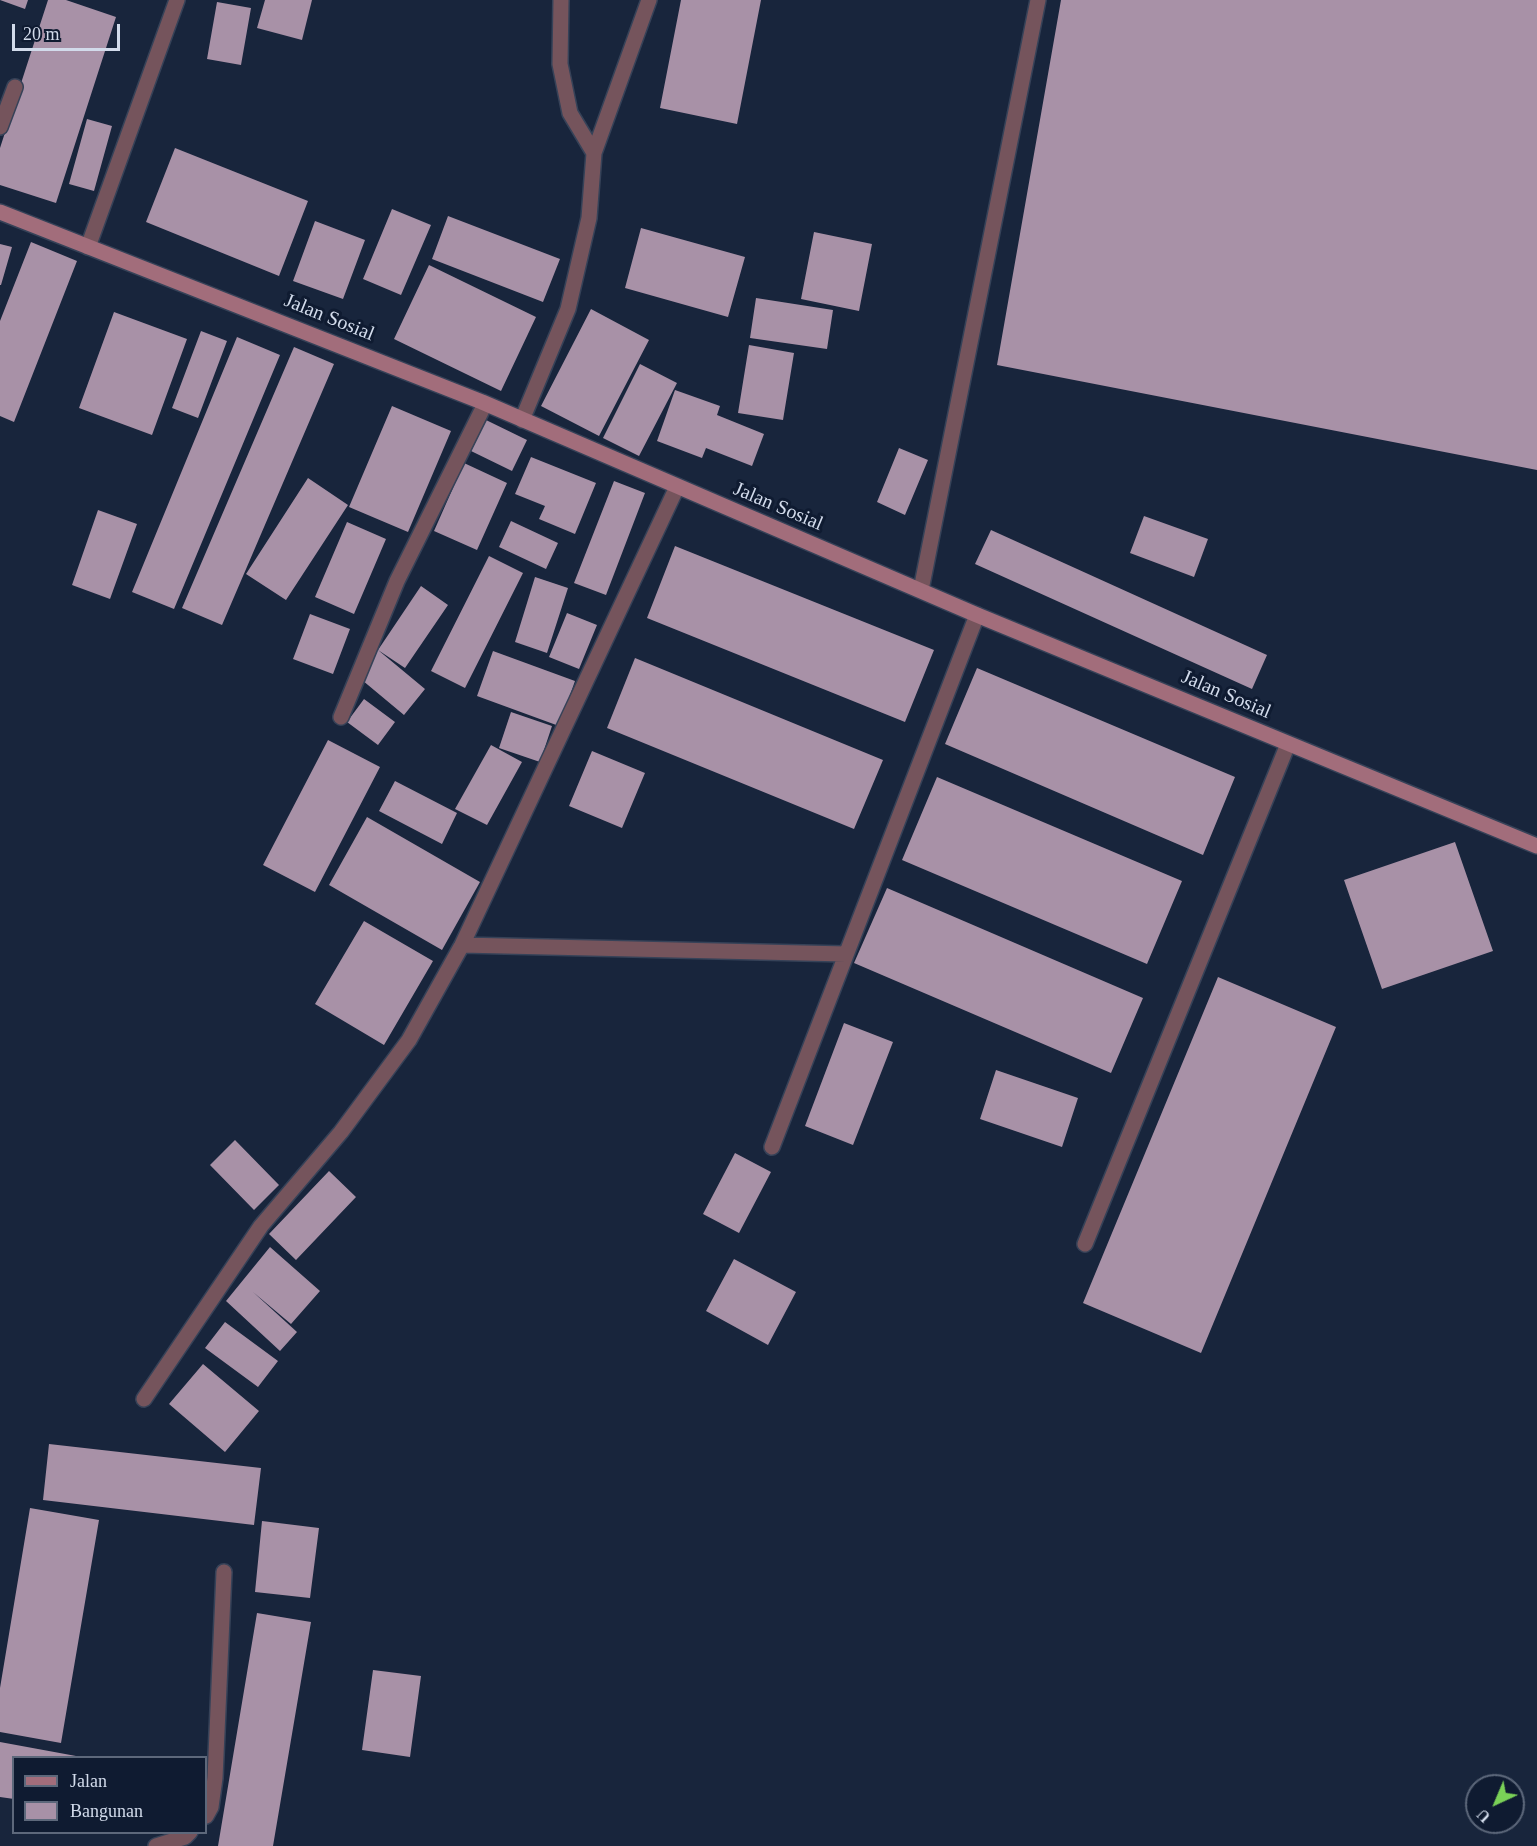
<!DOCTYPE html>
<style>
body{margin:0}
#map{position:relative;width:1537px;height:1846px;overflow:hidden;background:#18253c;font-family:"Times New Roman",serif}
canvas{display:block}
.legend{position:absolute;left:12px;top:1756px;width:195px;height:78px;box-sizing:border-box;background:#0f1b31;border:2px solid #5d687b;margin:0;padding:8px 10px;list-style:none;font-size:18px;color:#d2dbeb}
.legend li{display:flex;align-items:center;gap:12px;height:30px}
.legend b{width:30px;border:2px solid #5d687b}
.north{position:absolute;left:1465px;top:1774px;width:60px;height:60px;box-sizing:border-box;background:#0f1b31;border:2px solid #5d687b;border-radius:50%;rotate:224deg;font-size:16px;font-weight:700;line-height:24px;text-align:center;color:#d2dbeb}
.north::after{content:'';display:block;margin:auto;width:21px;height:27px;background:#7ad157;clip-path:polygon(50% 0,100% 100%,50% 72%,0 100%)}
.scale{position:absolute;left:12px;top:24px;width:108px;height:27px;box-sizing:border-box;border:3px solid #d2dbeb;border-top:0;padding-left:8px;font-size:18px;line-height:21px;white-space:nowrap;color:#d2dbeb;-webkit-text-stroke:4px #0f1b31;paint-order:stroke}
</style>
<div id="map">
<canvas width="1537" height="1846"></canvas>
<ul class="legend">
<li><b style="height:8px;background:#a26d7b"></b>Jalan</li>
<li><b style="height:16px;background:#a891a7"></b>Bangunan</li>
</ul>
<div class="north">U</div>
<div class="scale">20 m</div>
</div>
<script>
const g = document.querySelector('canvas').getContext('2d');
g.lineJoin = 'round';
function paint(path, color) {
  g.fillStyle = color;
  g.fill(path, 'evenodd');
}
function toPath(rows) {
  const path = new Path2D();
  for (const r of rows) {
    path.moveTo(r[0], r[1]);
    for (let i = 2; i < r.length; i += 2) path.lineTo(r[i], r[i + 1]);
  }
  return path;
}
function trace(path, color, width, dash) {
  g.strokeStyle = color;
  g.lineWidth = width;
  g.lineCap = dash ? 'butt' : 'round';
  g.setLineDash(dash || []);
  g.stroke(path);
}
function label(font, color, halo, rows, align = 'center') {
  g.font = font + ' "Times New Roman",serif';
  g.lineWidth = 6;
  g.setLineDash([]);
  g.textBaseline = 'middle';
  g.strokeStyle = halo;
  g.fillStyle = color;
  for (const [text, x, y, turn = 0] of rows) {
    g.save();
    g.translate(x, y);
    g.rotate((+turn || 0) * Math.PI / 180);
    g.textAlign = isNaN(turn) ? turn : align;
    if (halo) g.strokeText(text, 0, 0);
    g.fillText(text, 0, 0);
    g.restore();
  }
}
paint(toPath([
 [0,0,28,0,25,9],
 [48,0,66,0,116,17,56,203,0,185,0,148],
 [265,0,312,0,302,40,257,28],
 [681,0,761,0,737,124,660,108],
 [1061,0,1537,0,1537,470,997,365],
 [217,2,251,8,241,65,207,59],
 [87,119,112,126,94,191,69,184],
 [175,148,308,201,279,276,146,222],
 [392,209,431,225,401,295,363,279],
 [448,216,560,259,543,302,432,259],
 [315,221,365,240,343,299,293,281],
 [641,228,745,257,728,317,625,288],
 [814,232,872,244,859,311,801,299],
 [31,242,77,261,14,422,0,416,0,321],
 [0,244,12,247,1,285,0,285],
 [429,265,536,317,501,391,394,339],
 [756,298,833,310,827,349,750,338],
 [591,309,649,340,599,436,541,406],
 [114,312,187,339,152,435,79,408],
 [201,331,227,341,198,418,172,408],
 [237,337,280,355,174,609,132,592],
 [749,345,794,353,783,420,738,413],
 [294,347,334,364,222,625,182,608],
 [640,364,677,383,639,456,603,438],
 [675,390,720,406,717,415,764,434,752,466,706,448,702,458,657,441],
 [392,406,451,431,408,532,349,507],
 [486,420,527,440,512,471,471,451],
 [899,448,928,460,905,515,877,502],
 [531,457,596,483,575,534,539,519,545,506,515,494],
 [464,463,507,483,477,550,434,531],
 [308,478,348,505,286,600,246,574],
 [614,481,645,493,606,595,574,583],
 [98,510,137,524,110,599,72,585],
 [1144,516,1208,539,1194,577,1130,553],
 [511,521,558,543,546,569,499,547],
 [347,522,386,539,354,614,315,597],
 [991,530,1267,655,1252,689,975,564],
 [675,546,934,650,905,722,647,618],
 [489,556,523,573,465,688,431,671],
 [535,577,568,588,547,653,515,642],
 [421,586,448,605,405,668,378,650,425,689,404,715,356,675,378,650],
 [567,613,597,625,579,669,549,657],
 [310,614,350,629,333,674,293,659],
 [493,651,575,681,559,726,477,696],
 [635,658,883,760,854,829,607,728],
 [977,668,1235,777,1203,855,945,744],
 [364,699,395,722,378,745,347,722],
 [511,712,552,726,540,762,499,748],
 [328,740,380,767,315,892,263,865],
 [491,745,522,762,487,825,455,809],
 [592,751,645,773,622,828,569,806],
 [937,777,1182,881,1147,964,902,860],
 [395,781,457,813,442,844,379,811],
 [367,817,480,882,442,950,329,885],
 [1455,842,1493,951,1382,989,1344,880],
 [887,888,1143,998,1111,1073,854,963],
 [364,921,433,961,384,1045,315,1004],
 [1218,977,1336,1027,1201,1353,1083,1303],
 [844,1023,893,1042,853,1145,805,1126],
 [996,1070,1078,1098,1062,1147,980,1119],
 [235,1140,279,1185,254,1210,210,1165],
 [735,1153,771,1172,739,1233,703,1214],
 [329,1171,356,1197,296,1260,269,1234],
 [270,1247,320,1291,291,1324,253,1292,297,1332,280,1351,226,1301],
 [734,1259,796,1292,768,1345,706,1311],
 [225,1322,278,1361,258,1387,205,1348],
 [203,1364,259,1411,225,1452,169,1404],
 [49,1444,261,1468,254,1525,43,1500],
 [30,1508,99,1520,61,1743,0,1732,0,1688],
 [262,1521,319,1528,310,1598,255,1592],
 [257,1613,311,1622,273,1846,218,1846],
 [373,1670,421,1676,410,1757,362,1750],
 [0,1742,76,1756,76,1758,14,1758,14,1799,0,1797]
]), '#a891a7');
const lane = toPath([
 [921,590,1038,0],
 [1085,1244,1288,744]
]);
const street = toPath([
 [561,0,560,64,570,113,594,153],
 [0,127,15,87],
 [88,247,177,0],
 [522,420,568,309,589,218,594,153,649,0],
 [341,717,397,581,485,404],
 [462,945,846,954],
 [772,1147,977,615],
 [144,1399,261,1226,341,1132,409,1040,462,945,677,487],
 [206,1816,211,1807,215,1778,224,1572],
 [156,1846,185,1837,190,1832]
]);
const secondary = toPath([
 [0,212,482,402,977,615,1537,846]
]);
trace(lane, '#364258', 18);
trace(street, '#364258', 18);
trace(secondary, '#364258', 18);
trace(lane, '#75545c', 15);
trace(street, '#75545c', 15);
trace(secondary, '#a26d7b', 15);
label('20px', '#d2dbeb', '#0f1b31', [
 ["Jalan Sosial",329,318,22],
 ["Jalan Sosial",778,507,23],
 ["Jalan Sosial",1226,695,23]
]);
</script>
